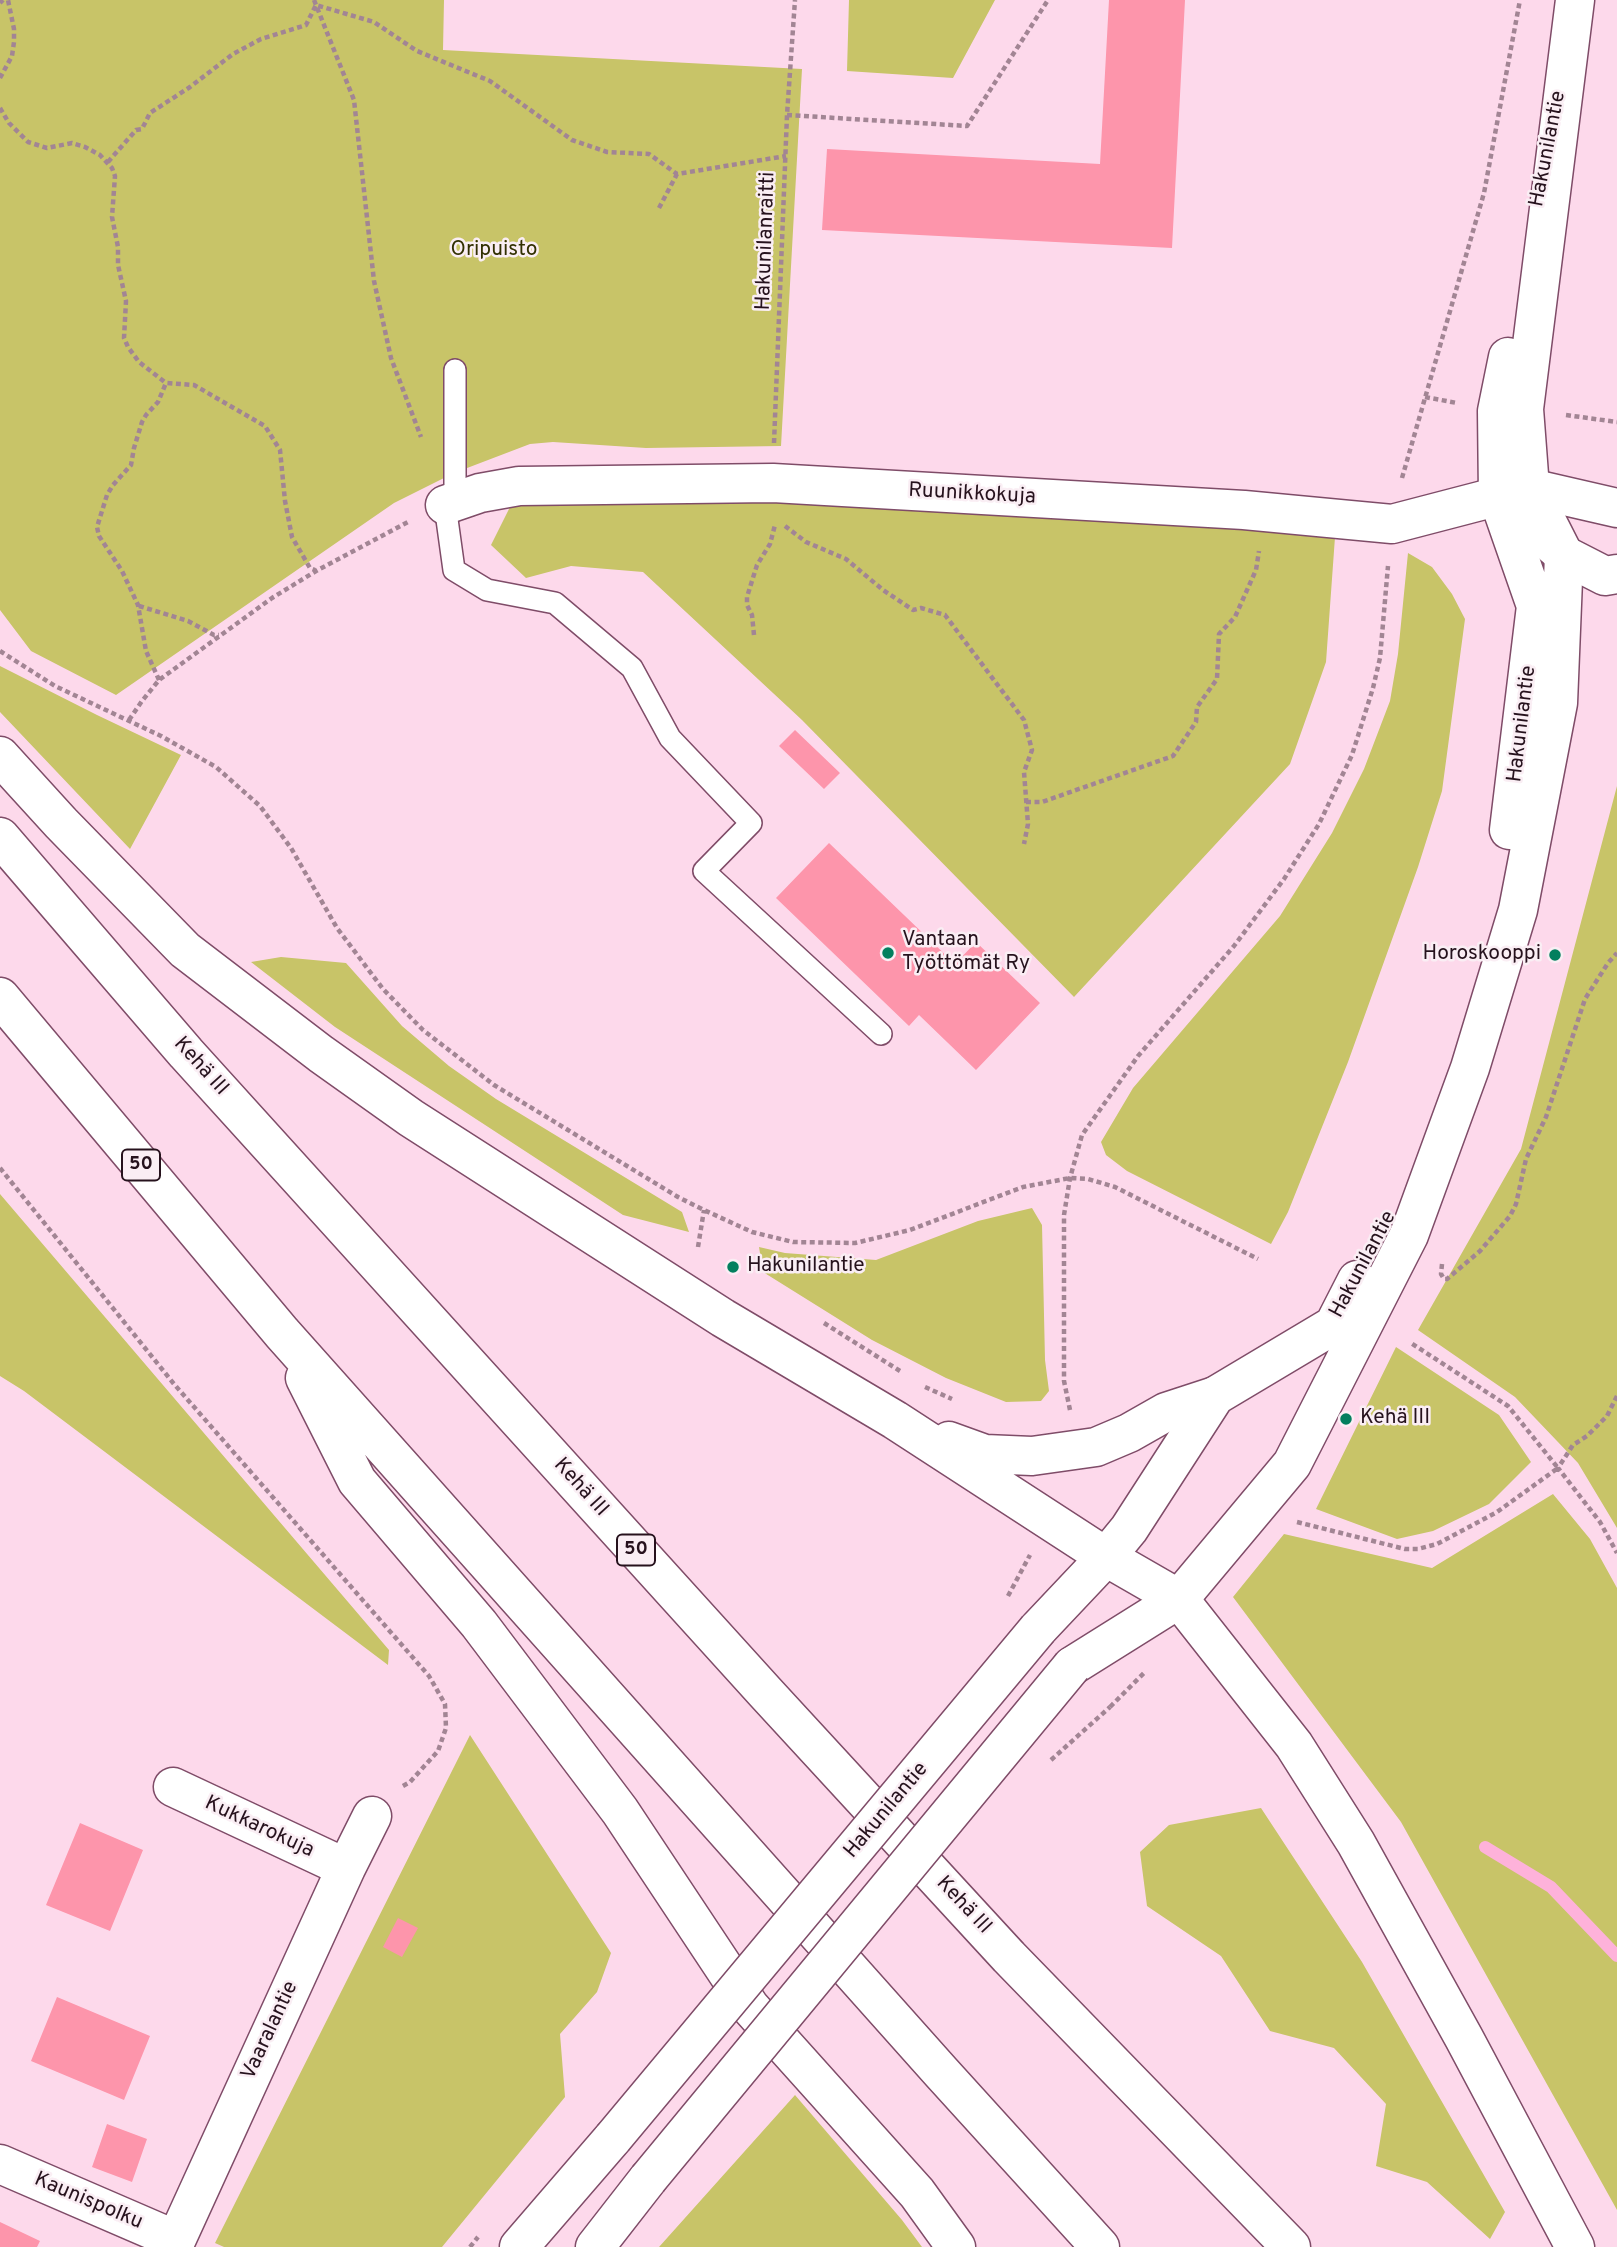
<!DOCTYPE html>
<meta charset="utf-8">
<style>
body{margin:0}
canvas{display:block;background:#fdd9eb}
</style>
<canvas width="1617" height="2247"></canvas>
<script>
const g = document.querySelector('canvas').getContext('2d');
g.lineJoin = 'round';
function paint(path, color) {
  g.fillStyle = color;
  g.fill(path, 'evenodd');
}
function toPath(rows) {
  const path = new Path2D();
  for (const r of rows) {
    path.moveTo(r[0], r[1]);
    for (let i = 2; i < r.length; i += 2) path.lineTo(r[i], r[i + 1]);
  }
  return path;
}
function trace(path, color, width, dash) {
  g.strokeStyle = color;
  g.lineWidth = width;
  g.lineCap = dash ? 'butt' : 'round';
  g.setLineDash(dash || []);
  g.stroke(path);
}
function label(font, color, halo, rows, align = 'center') {
  g.font = font + ' Overpass,sans-serif';
  g.lineWidth = 5;
  g.setLineDash([]);
  g.textBaseline = 'middle';
  g.strokeStyle = halo;
  g.fillStyle = color;
  for (const [text, x, y, turn = 0] of rows) {
    g.save();
    g.translate(x, y);
    g.rotate((+turn || 0) * Math.PI / 180);
    g.textAlign = isNaN(turn) ? turn : align;
    if (halo) g.strokeText(text, 0, 0);
    g.fillText(text, 0, 0);
    g.restore();
  }
}
paint(toPath([
 [0,0,444,0,443,50,802,69,781,446,646,448,553,442,530,444,454,473,394,503,116,695,31,651,0,610],
 [849,0,995,0,953,78,847,71],
 [862,501,1335,537,1326,662,1290,764,1074,997,802,720,643,572,571,566,526,578,491,545,511,505],
 [1408,553,1432,567,1452,594,1465,619,1442,791,1418,867,1348,1062,1288,1212,1271,1244,1127,1171,1106,1155,1101,1142,1133,1088,1280,916,1332,833,1364,769,1390,701,1398,654],
 [0,666,97,715,181,755,130,849,0,712],
 [1617,786,1617,1528,1578,1463,1515,1397,1418,1330,1521,1149],
 [281,957,346,963,402,1026,449,1066,496,1099,682,1212,689,1232,623,1215,335,1027,251,962],
 [0,1194,389,1650,388,1665,24,1391,0,1376],
 [1032,1208,1042,1225,1045,1360,1049,1391,1041,1401,1006,1402,946,1378,872,1340,763,1272,759,1247,785,1253,876,1260,978,1221],
 [1396,1347,1499,1415,1531,1462,1489,1504,1433,1531,1397,1539,1316,1509],
 [1553,1494,1590,1539,1617,1588,1617,2210,1401,1822,1233,1597,1284,1534,1432,1568],
 [470,1735,611,1953,597,1992,560,2034,565,2097,442,2247,224,2247,215,2243],
 [1261,1808,1362,1962,1505,2212,1490,2239,1427,2182,1376,2166,1386,2104,1334,2048,1270,2031,1221,1956,1147,1906,1140,1852,1169,1825],
 [795,2095,902,2220,922,2247,659,2247]
]), '#c8c468');
trace(toPath([
 [1485,1847,1551,1887,1617,1956]
]), '#feb2da', 12);
paint(toPath([
 [1109,0,1185,0,1172,248,822,230,827,149,1100,164],
 [795,730,840,773,824,789,779,746],
 [829,843,955,964,976,942,1040,1003,976,1070,919,1015,909,1026,776,898],
 [80,1823,143,1850,110,1931,46,1905],
 [398,1918,418,1928,402,1957,383,1947],
 [57,1997,150,2036,124,2100,31,2061],
 [107,2124,147,2139,132,2182,92,2167],
 [0,2222,40,2241,37,2247,0,2247]
]), '#fd95ab');
const service = toPath([
 [455,370,455,500],
 [445,505,454,570,487,590,555,603,632,668,670,738,751,823,704,871,881,1034]
]);
const minor = toPath([
 [445,505,480,493,519,486,773,483,1244,510,1392,524,1530,488,1617,508],
 [1541,535,1564,555,1605,576,1617,574],
 [173,1787,346,1868],
 [0,2164,176,2240],
 [173,2247,346,1868,372,1816]
]);
const secondary = toPath([
 [1508,357,1497,411,1498,497,1536,606,1509,830],
 [1038,1629,1106,1557,1129,1529,1215,1396,1334,1325,1357,1280],
 [1072,1666,1179,1599,1292,1464,1409,1235,1470,1068,1518,910,1558,703,1564,555,1530,488,1524,409,1575,0],
 [519,2247,613,2138],
 [595,2247,648,2179]
]);
const trunk = toPath([
 [0,756,61,823,185,950,321,1054,411,1118,723,1318,895,1420,1106,1557,1179,1599,1294,1745,1356,1843,1464,2038,1575,2247],
 [0,837,186,1053,765,1692,1009,1957,1291,2247],
 [0,997,282,1333,941,2072,1100,2247],
 [305,1378,357,1481,479,1624,620,1811,750,2007,917,2193,956,2247],
 [949,1441,985,1454,1032,1456,1096,1447,1129,1433,1166,1412,1215,1396]
]);
trace(service, '#7f4c68', 24);
trace(minor, '#7f4c68', 41);
trace(secondary, '#7f4c68', 41);
trace(trunk, '#7f4c68', 41);
trace(toPath([
 [314,0,354,100,374,281,391,358,421,437],
 [0,3,3,0],
 [0,78,12,56,14,42,14,29,8,0],
 [0,108,9,123,28,142,47,148,72,143,85,147,100,155,112,168,115,176,112,217,118,247,118,265,126,301,124,338,128,347,139,362,166,383],
 [787,115,967,126,1048,0],
 [108,162,136,130,142,129,150,113,190,87,233,54,261,39,306,25,316,5,374,22,417,51,490,81,572,140,607,152,649,154,677,174,786,156],
 [659,208,677,174],
 [1425,397,1457,403],
 [1566,415,1617,422],
 [774,443,787,115,795,0],
 [1402,478,1484,193,1520,0],
 [785,526,806,542,846,559,883,590,913,610,921,608,945,615,1024,720,1032,750,1024,772,1028,824,1024,844],
 [139,606,188,621,214,635,219,635],
 [754,635,752,615,747,605,747,597,757,565,770,544,775,525],
 [0,651,55,686,161,736,216,767,260,806,291,848,337,928,383,989,423,1030,494,1085,678,1197,704,1210,752,1232,793,1242,855,1243,910,1230,1023,1187,1070,1178,1088,1179,1115,1187,1258,1259],
 [159,680,146,651,138,605,122,571,99,536,97,527,107,495,113,485,131,465,134,448,142,422,146,415,158,402,166,383,194,385,265,426,280,450,285,501,292,537,310,568,315,570],
 [129,720,142,701,159,680,272,598,316,571,408,522],
 [1026,802,1042,802,1173,756,1196,722,1197,707,1217,679,1219,634,1235,617,1256,570,1259,551],
 [0,1168,174,1384,429,1676,445,1704,446,1728,438,1751,410,1782,401,1787],
 [698,1247,704,1210],
 [1442,1264,1441,1274,1444,1279,1447,1279,1480,1251,1510,1216,1516,1204,1526,1159,1546,1117,1585,999,1608,963,1617,953],
 [824,1323,900,1371],
 [925,1387,952,1399],
 [1617,1396,1607,1416,1587,1436,1573,1445,1558,1468,1600,1522,1617,1553],
 [1070,1410,1064,1381,1064,1215,1070,1178,1082,1135,1138,1056,1234,946,1284,879,1319,824,1352,755,1373,688,1380,658,1388,566],
 [1297,1522,1405,1549,1418,1549,1437,1544,1497,1512,1558,1468,1508,1406,1411,1343],
 [1008,1596,1030,1555],
 [1110,1707,1144,1673],
 [470,2247,478,2237]
]), '#a28594', 4.5, [5, 3.5]);
trace(service, '#fff', 21);
trace(minor, '#fff', 38);
trace(secondary, '#fff', 38);
trace(trunk, '#fff', 38);
const secondaryBridge = toPath([
 [613,2138,1038,1629],
 [648,2179,1072,1666]
]);
trace(secondaryBridge, '#7f4c68', 41, []);
trace(toPath([
 [1051,1760,1110,1707]
]), '#a28594', 4.5, [5, 3.5]);
trace(secondaryBridge, '#fff', 38);
for (const [x, y, r, color] of [
 [888,953,7,"#037f5e"],
 [1555,955,7,"#037f5e"],
 [733,1267,7,"#037f5e"],
 [1346,1419,7,"#037f5e"]
]) {
  const dot = new Path2D();
  dot.arc(x, y, r, 0, 2 * Math.PI);
  g.fillStyle = color;
  g.fill(dot);
  trace(dot, '#faeef4', 2.5);
}
for (const [x, y, w] of [
 [141,1165,38],
 [636,1550,38]
]) {
  const box = new Path2D();
  box.roundRect(x - w / 2, y - 15.5, w, 31, 5);
  g.fillStyle = '#faeef4';
  g.fill(box);
  trace(box, '#26121d', 2);
}
label('bold 19px', '#26121d', null, [
 ["50",141,1165],
 ["50",636,1550]
]);
label('21px', '#26121d', '#faeef4', [
 ["Hakunilantie",1549,149,-79],
 ["Hakunilanraitti",767,241,-88],
 ["Ruunikkokuja",972,495,3],
 ["Hakunilantie",1523,724,-83],
 ["Kehä III",200,1067,48],
 ["Hakunilantie",1364,1265,-62],
 ["Kehä III",580,1488,48],
 ["Hakunilantie",887,1811,-50],
 ["Kukkarokuja",259,1828,25],
 ["Kehä III",963,1906,47],
 ["Vaaralantie",271,2031,-65],
 ["Kaunispolku",88,2202,23]
]);
label('21px', '#323002', '#faeef4', [
 ["Oripuisto",494,251]
]);
label('21px', '#26121d', '#faeef4', [
 ["Vantaan",902,941],
 ["Työttömät Ry",902,965],
 ["Horoskooppi",1541,955,"right"],
 ["Hakunilantie",747,1267],
 ["Kehä III",1360,1419]
], 'left');
</script>
